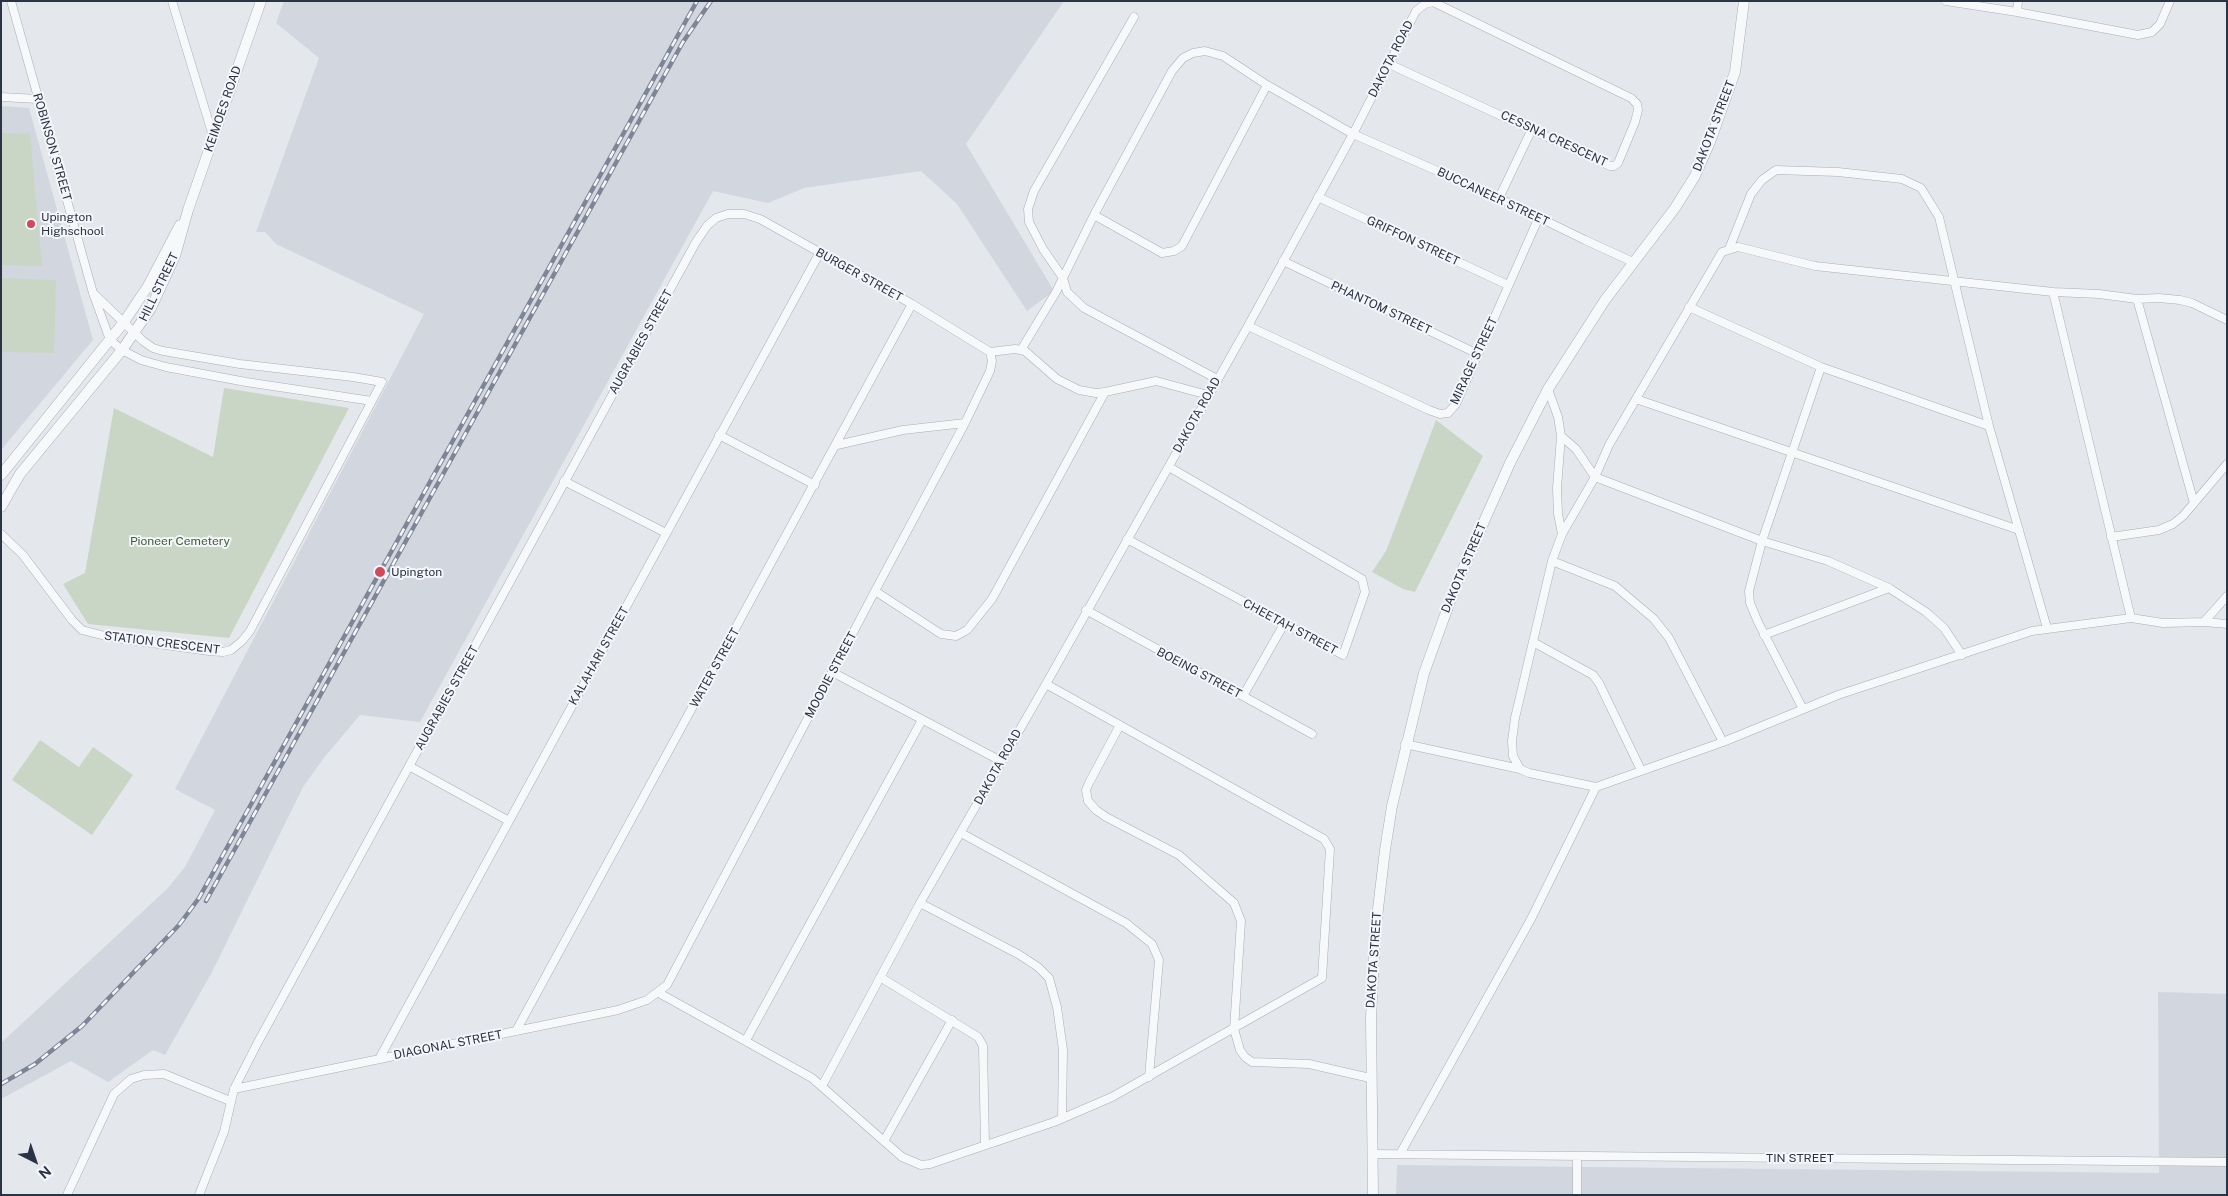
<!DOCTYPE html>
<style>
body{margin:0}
#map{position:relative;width:2228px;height:1196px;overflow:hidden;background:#e4e7ec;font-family:"Public Sans",sans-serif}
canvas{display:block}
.frame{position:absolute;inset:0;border:2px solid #2b3445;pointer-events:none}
.north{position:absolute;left:10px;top:1136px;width:50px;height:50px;-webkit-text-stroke:4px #f4f6f9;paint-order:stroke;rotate:139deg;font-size:14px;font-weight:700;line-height:20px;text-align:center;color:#2b3445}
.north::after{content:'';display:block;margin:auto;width:18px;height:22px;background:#2b3445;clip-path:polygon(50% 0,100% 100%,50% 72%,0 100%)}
</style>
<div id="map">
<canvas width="2228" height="1196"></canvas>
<div class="frame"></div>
<div class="north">N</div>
</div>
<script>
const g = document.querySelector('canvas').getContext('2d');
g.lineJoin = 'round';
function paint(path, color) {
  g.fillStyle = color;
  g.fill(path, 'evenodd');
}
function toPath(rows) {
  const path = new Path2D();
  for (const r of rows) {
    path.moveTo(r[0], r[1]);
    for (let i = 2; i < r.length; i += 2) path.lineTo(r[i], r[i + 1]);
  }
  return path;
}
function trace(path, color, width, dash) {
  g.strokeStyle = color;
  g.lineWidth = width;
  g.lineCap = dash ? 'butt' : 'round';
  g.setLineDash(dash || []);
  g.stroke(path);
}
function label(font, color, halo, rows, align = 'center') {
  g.font = font + ' "Public Sans",sans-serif';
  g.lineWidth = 4;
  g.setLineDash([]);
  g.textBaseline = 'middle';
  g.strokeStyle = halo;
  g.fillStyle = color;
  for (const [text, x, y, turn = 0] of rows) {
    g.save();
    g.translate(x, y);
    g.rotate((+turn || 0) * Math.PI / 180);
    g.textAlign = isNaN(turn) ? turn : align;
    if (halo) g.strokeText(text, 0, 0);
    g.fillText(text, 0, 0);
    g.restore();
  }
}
paint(toPath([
 [284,1,1064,1,966,144,1054,291,1027,311,957,204,921,171,804,188,768,203,713,191,420,722,360,715,323,759,303,787,212,972,165,1055,153,1050,108,1082,71,1061,1,1099,1,1043,167,889,185,867,215,810,175,789,424,314,276,244,265,232,256,232,319,58,276,23],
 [1,106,29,108,93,340,1,450],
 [2158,992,2227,994,2227,1195,1396,1195,1397,1165,2159,1173]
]), '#d2d6de');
paint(toPath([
 [1,133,30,134,42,266,1,265],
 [1,278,56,280,54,353,1,352],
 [224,388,349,408,229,638,88,624,63,584,85,573,114,408,213,457],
 [1436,420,1483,456,1415,592,1403,589,1372,572,1386,551],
 [40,740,79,767,93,747,133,775,92,835,12,780]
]), '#c9d6c5');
const minor = toPath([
 [11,1,93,293,110,340,122,350,141,360,166,367,246,382,372,401],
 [172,1,213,136],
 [1946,1,2017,12,2138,35,2152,32,2160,24,2170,1],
 [2017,12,2018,1],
 [1134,17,1034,191,1028,209,1029,222,1043,249,1063,278,1067,292,1084,308,1217,379],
 [1,97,38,99],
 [1318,197,1508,285],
 [1499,198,1532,129],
 [1094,215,1162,253,1174,251,1182,246,1267,85],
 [1729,249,1751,194,1762,180,1776,170,1838,172,1902,179,1921,188,1939,217,1989,426,2047,628],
 [1283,261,1478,354],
 [2053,292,2131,618],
 [2137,299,2194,503],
 [1689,307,1821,367,1989,426],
 [2227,320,2192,303,2180,300,2159,298,2137,299,2099,294,2053,292,1815,266,1738,247,1722,252,1609,445,1595,477,1562,534,1552,561,1515,718,1512,741,1513,756,1520,769,1529,773,1596,787,1723,742,1838,695,2032,631,2131,618,2163,623,2204,622,2227,624],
 [1248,326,1429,410,1440,414,1448,413,1456,404,1539,217],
 [1021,350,1056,292,1094,215,1172,71,1183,58,1193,53,1205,51,1223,56,1267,85,1353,134,1499,198,1585,240,1633,262],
 [990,352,1015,349,1025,351,1057,379,1079,390,1096,393,1105,392,1156,381,1208,395],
 [1548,389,1558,417,1561,436,1557,488,1558,514,1562,534],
 [1636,399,2019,530],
 [719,435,815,485],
 [1561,436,1576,449,1595,477,1762,541,1828,561,1889,588,1926,612,1944,628,1962,655],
 [837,445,903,430,965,423],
 [564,481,666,533],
 [1,534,23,555,72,620,82,630,109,637,209,651,223,652,231,650,242,641,250,631,382,382,353,377,240,364,163,351,153,348,143,341,93,293],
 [2111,537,2159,530,2173,524,2183,516,2227,464],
 [1127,539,1343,655,1365,592,1362,579,1169,467],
 [1552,561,1615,586,1654,619,1669,638,1723,742],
 [875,591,941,634,956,636,967,630,992,599,1105,392],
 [1086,610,1312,734],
 [2204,622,2227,596],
 [1764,635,1889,588],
 [1533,642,1593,675,1599,683,1641,770],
 [832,672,1001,761],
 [1243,696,1284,624],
 [1803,709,1758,622,1750,603,1749,591,1762,541,1821,367],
 [1120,725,1089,783,1086,790,1088,801,1096,810,1106,817,1179,855,1234,903,1241,921,1234,1029,1240,1050,1245,1057,1252,1062,1309,1064,1370,1078],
 [1405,744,1520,769],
 [409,766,509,821],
 [961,833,1126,923,1152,944,1159,960,1149,1077],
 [920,903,1018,954,1038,967,1049,978,1057,1007,1063,1050,1062,1118],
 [880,977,978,1037,983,1046,985,1145],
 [659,993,812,1078,902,1157,921,1165,930,1164,1054,1122,1112,1097,1322,978,1330,849,1324,839,1046,684],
 [516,1031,912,304],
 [746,1040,922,720],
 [379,1059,819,254],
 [822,1086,920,903,1046,684,1248,326,1353,134,1416,11,1425,4,1433,2,1631,98,1637,104,1638,110,1635,122,1618,163,1614,166,1610,166,1389,64],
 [234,1089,618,1010,647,1000,667,985,875,591,965,423,990,371,992,361,990,352],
 [884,1141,952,1020],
 [1373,1154,2227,1162],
 [1400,1154,1531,919,1596,787],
 [67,1195,114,1094,131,1079,144,1075,164,1074,230,1101],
 [199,1195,224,1132,234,1089,258,1042,696,242,707,226,716,218,728,214,744,214,760,219,912,304,990,352],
 [1577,1195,1577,1158]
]);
const tertiary = toPath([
 [1,475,124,322,148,286,180,225],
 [1,507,20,474,122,350,151,308,175,256,188,210,261,1],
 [1373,1195,1371,1018,1375,934,1385,850,1392,806,1424,673,1457,582,1510,463,1548,389,1605,300,1675,208,1695,176,1710,142,1735,72,1744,1]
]);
trace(minor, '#a9aeb7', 9);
trace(tertiary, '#a9aeb7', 11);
trace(minor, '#f7f8fa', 8);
trace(tertiary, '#f7f8fa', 10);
const rail = toPath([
 [206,901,683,42,711,1],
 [1,1084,35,1064,82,1026,179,925,199,898,697,1]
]);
trace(rail, '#7d8696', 4.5);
trace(rail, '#f4f6f9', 2.5, [8]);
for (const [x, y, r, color] of [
 [31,224,5,"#d1495b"],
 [380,572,6,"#d1495b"]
]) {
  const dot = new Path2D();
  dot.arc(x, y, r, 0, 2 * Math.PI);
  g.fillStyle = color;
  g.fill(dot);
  trace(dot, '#f4f6f9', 2);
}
label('12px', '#2b3445', '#f4f6f9', [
 ["DAKOTA ROAD",1391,59,-63],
 ["KEIMOES ROAD",223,109,-71],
 ["DAKOTA STREET",1714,126,-69],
 ["CESSNA CRESCENT",1554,139,25],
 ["ROBINSON STREET",52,147,74],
 ["BUCCANEER STREET",1493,197,25],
 ["GRIFFON STREET",1413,241,25],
 ["BURGER STREET",859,275,29],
 ["HILL STREET",159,287,-64],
 ["PHANTOM STREET",1381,308,25],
 ["AUGRABIES STREET",641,342,-61],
 ["MIRAGE STREET",1474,361,-65],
 ["DAKOTA ROAD",1197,415,-61],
 ["DAKOTA STREET",1464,568,-67],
 ["CHEETAH STREET",1290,627,28],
 ["STATION CRESCENT",162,643,7],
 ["KALAHARI STREET",599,656,-61],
 ["WATER STREET",715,668,-61],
 ["BOEING STREET",1199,673,28],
 ["MOODIE STREET",831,675,-62],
 ["AUGRABIES STREET",447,698,-61],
 ["DAKOTA ROAD",998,767,-61],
 ["DAKOTA STREET",1374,960,-86],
 ["DIAGONAL STREET",448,1045,-11],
 ["TIN STREET",1800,1158]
]);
label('12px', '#2b3445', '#f4f6f9', [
 ["Upington",41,217],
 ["Highschool",41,231],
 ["Upington",391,572]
], 'left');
label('12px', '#3f6138', '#f4f6f9', [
 ["Pioneer Cemetery",180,541]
]);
</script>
